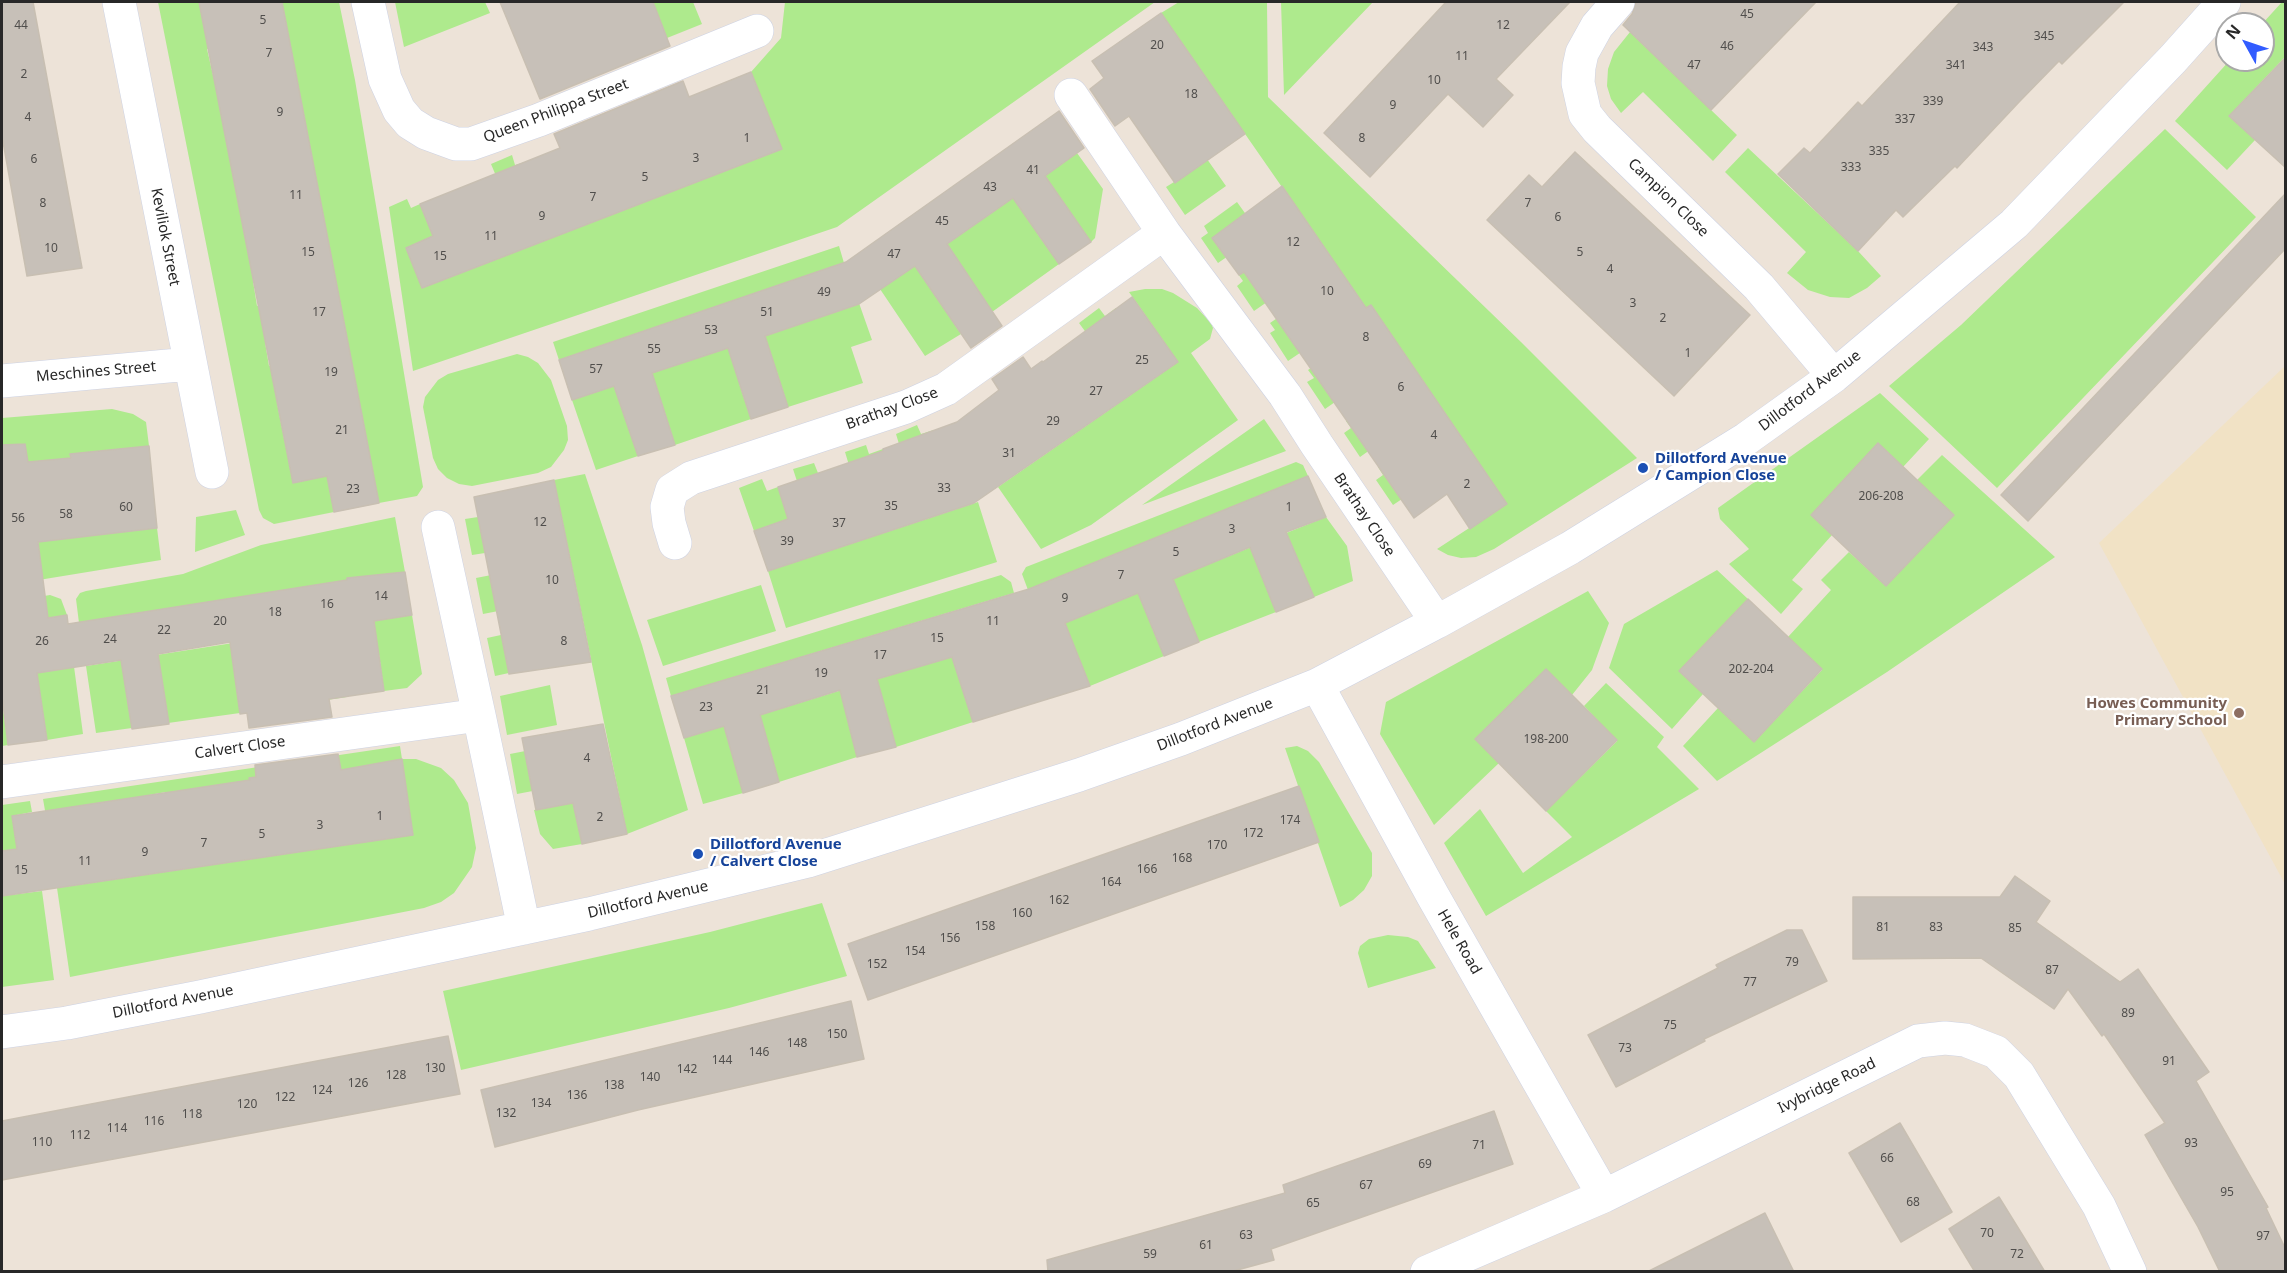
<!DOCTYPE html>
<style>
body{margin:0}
#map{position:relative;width:2287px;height:1273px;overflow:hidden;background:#ede3d8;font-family:"Noto Sans",sans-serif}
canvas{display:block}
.frame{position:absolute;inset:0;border:3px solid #282828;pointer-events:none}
.north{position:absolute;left:2215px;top:12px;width:60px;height:60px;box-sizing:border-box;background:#fff;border:2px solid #a9a9a9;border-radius:50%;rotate:310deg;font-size:16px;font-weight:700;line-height:24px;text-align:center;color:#282828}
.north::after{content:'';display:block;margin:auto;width:21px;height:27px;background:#325cff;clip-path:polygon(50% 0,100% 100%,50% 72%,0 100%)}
</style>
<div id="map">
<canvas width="2287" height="1273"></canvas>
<div class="frame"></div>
<div class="north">N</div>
</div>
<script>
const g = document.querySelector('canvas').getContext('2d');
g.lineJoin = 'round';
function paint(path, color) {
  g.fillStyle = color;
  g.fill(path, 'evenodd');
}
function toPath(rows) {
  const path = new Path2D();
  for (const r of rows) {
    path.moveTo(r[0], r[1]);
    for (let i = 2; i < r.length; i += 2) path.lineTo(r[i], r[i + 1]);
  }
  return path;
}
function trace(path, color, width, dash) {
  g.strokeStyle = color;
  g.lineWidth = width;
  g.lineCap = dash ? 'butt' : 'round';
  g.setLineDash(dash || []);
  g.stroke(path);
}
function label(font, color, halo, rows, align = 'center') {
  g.font = font + ' "Noto Sans",sans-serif';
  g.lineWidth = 4.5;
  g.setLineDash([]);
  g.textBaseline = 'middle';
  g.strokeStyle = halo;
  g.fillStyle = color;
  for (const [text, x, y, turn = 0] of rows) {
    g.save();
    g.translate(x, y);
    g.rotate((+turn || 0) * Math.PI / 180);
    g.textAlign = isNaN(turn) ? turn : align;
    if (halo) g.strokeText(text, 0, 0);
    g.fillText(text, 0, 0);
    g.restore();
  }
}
paint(toPath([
 [2285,366,2285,884,2099,543]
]), '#f1e2c5');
paint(toPath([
 [158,2,199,2,202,16,245,41,207,49,213,75,250,68,220,108,225,132,289,274,253,281,257,306,294,299,300,335,265,342,269,366,306,360,277,403,293,483,327,476,334,512,274,524,263,518,259,510],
 [282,2,339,2,355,80,423,487,417,496,379,503],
 [395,2,485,2,490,13,404,47],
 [653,2,693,2,702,24,667,38],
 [785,2,1155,2,837,227,413,371,389,207,407,199,411,208,420,204,433,236,406,248,422,288,781,149,751,72,781,38],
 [1179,2,1267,2,1268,97,1521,342,1637,458,1494,549,1476,557,1461,558,1448,555,1437,549,1506,504,1371,305,1366,308,1161,13],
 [1281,2,1373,2,1284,95],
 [2282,2,2285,2,2285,57,2230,115,2255,140,2227,170,2175,121,2230,60,2263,60,2262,24],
 [1630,32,1737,135,1713,161,1643,92,1621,113,1611,99,1607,86,1608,69,1614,52],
 [2165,129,2256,217,1997,488,1889,386,1961,325],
 [1748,148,1858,251,1881,276,1867,288,1849,298,1830,297,1808,290,1787,273,1806,252,1725,172],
 [1202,152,1226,186,1185,215,1166,187,1174,182,1170,175],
 [1077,153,1103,189,1095,238,1091,242,1069,211,1037,233,1059,264,992,312,955,292,940,302,961,334,925,356,880,289],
 [512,155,515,165,525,162,539,195,509,207,491,164],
 [1237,202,1260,234,1218,263,1201,238,1208,233,1204,226],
 [839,246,844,263,559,360,553,342],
 [1271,251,1293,284,1254,311,1237,286,1243,281,1238,274],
 [1145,289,1162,289,1173,293,1197,308,1211,323,1213,328,1210,339,1191,353,1238,420,1091,525,1041,549,998,487,1178,362,1129,292],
 [1304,300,1328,334,1288,361,1270,333,1275,330,1270,323],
 [859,303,872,340,851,347,863,383,788,407,777,372,756,377,739,383,751,419,675,445,664,410,627,422,638,456,596,470,572,400],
 [1099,308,1105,316,1116,308,1138,337,1106,360,1079,323],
 [1344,345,1368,379,1325,409,1307,382,1314,378,1308,370],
 [517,354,528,357,538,363,551,380,567,426,568,440,564,450,551,467,538,473,472,486,459,484,447,478,438,469,433,458,423,407,425,397,438,380,448,374],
 [1880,393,1929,439,1903,467,1878,443,1811,515,1832,535,1792,580,1803,589,1781,614,1729,564,1749,549,1720,519,1718,508],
 [1379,397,1401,428,1360,457,1344,433,1351,428,1346,421],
 [112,409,133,414,146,422,149,446,70,455,74,490,2,498,2,418],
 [1264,419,1286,451,1142,505],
 [917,425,921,434,934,430,945,465,899,444,896,434],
 [1412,443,1435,477,1393,505,1376,480,1383,475,1378,467],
 [866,445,869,454,883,449,894,482,858,495,845,452],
 [1942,455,2055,557,1887,672,1717,781,1683,746,1718,708,1754,742,1822,670,1788,637,1831,590,1821,580,1849,552,1886,586,1953,515,1917,480],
 [1296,462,1303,465,1308,476,1028,590,1022,574,1026,567],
 [814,463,818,473,832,469,841,501,807,512,793,469],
 [585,474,642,645,688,810,627,834,554,480],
 [762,479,767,491,778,487,788,519,754,531,739,488],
 [978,502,997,562,786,628,768,571],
 [236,510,245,535,195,552,196,517],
 [395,517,405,572,79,623,76,599,80,593,86,591,183,574,261,545],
 [478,517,485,553,472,555,465,519],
 [1326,517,1347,546,1353,581,1314,597,1298,560,1261,574,1276,612,1199,642,1184,606,1168,612,1149,620,1164,656,1090,686,1076,651,1045,630],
 [157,528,161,560,2,586,2,561,40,557,38,540],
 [527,568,534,604,483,614,476,578],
 [1717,570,1748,599,1680,671,1703,694,1672,729,1609,668,1624,624],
 [1001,575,1011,582,1014,593,671,696,666,678],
 [761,585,776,631,663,666,647,620],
 [1588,591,1609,623,1592,670,1572,695,1546,669,1476,739,1499,763,1434,825,1380,734,1386,702],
 [50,595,61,599,67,615,2,625,2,603],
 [412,615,422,674,407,688,384,691,379,654,343,660,347,697,279,707,235,675,240,713,96,733,86,666],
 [538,627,546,665,495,676,487,638],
 [1026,634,1046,699,1008,711,997,676,980,681,962,687,973,722,896,747,885,710,848,720,857,757,779,782,769,746,743,793,703,804,684,738],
 [73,659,83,734,47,740,41,703,3,708,8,745,2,746,2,669],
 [1606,683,1664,737,1657,747,1699,789,1486,916,1444,843,1480,809,1523,873,1572,837,1546,811,1617,741,1584,706],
 [550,685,557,725,507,735,500,696],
 [561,744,569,784,517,794,510,754],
 [400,746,402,759,416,759,441,768,454,780,468,803,476,848,472,867,454,893,441,902,424,908,70,977,57,888,413,835,346,800,340,768,171,826,166,792,144,796,149,829,107,802,87,805,51,845,43,799],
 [1297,746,1308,751,1319,762,1372,853,1372,876,1364,890,1353,900,1340,907,1285,748],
 [30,801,32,812,12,816,17,849,2,851,2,805],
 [573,803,582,844,553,849,540,834,534,810],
 [42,891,54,980,2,987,2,896],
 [822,903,847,976,729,1008,461,1070,443,991,710,932],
 [1388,935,1408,937,1418,941,1436,968,1368,988,1358,953,1360,946,1369,939]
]), '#aeea8d');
const building = toPath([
 [2,2,33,2,82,268,27,276,2,136,2,2],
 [199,2,282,2,379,503,334,512,327,476,293,483,199,2],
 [500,2,653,2,670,46,540,99,500,2],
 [1446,2,1570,2,1496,79,1513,95,1483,127,1448,94,1370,177,1324,133,1446,2],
 [1636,2,1816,2,1711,110,1623,25,1632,14,1636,2],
 [1960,2,2124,2,2062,64,2059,61,2020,101,1957,168,1955,166,1903,217,1896,210,1858,251,1778,174,1804,148,1810,153,1858,102,1862,106,1960,2],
 [1161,13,1245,134,1175,183,1129,116,1115,126,1090,89,1104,78,1092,61,1161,13],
 [2286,57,2286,168,2229,116,2286,57],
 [751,72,782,149,422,288,406,248,433,236,420,204,560,148,554,134,683,81,689,97,751,72],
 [1059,111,1084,148,1045,176,1091,242,1059,264,1013,198,947,244,1002,326,971,348,915,266,859,304,765,336,788,407,751,419,728,348,652,373,675,445,638,456,614,386,572,400,559,360,846,262,1059,111],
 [1575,152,1750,315,1674,396,1487,220,1529,175,1542,187,1575,152],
 [1282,186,1366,308,1371,305,1507,504,1470,529,1447,494,1414,518,1244,272,1239,275,1212,238,1282,186],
 [2286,193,2286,248,2028,521,2001,495,2286,193],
 [1132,297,1178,362,974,503,768,571,754,531,788,519,778,487,883,451,883,449,957,422,999,390,992,379,1023,357,1031,369,1042,361,1043,362,1132,297],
 [1878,443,1954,515,1886,586,1811,515,1878,443],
 [25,444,28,462,71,458,70,454,149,446,157,528,38,542,48,618,67,615,68,624,347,580,347,578,405,572,412,615,374,621,384,691,329,699,332,717,249,728,247,713,240,714,230,642,158,654,169,724,132,729,121,660,37,673,47,740,8,745,2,696,2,445,25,444],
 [1308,476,1326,517,1286,532,1314,597,1276,612,1250,547,1173,579,1199,642,1164,656,1138,593,1065,623,1090,686,973,722,952,657,877,679,896,747,857,757,840,690,760,715,779,782,743,793,724,726,684,738,671,696,1029,589,1308,476],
 [554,480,591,662,509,674,474,497,554,480],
 [1748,599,1822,669,1754,742,1679,671,1748,599],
 [1546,669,1617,740,1546,811,1475,739,1546,669],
 [603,724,627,834,582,844,573,803,536,810,522,738,603,724],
 [338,754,341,770,402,759,413,835,2,896,2,851,17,849,12,816,250,780,249,778,256,777,255,765,338,754],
 [1299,786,1319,842,868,1000,848,944,1299,786],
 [2015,876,2050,901,2036,922,2120,982,2138,969,2209,1072,2196,1081,2268,1207,2266,1208,2286,1250,2286,1272,2220,1272,2198,1227,2145,1135,2165,1123,2104,1034,2102,1036,2068,989,2054,1009,1981,958,1853,959,1853,897,2000,897,2015,876],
 [1787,930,1802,930,1827,981,1704,1039,1705,1041,1616,1087,1588,1035,1718,968,1716,965,1787,930],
 [851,1001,864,1059,638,1110,495,1147,481,1090,851,1001],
 [448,1036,460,1094,2,1180,2,1121,448,1036],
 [1494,1111,1513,1164,1271,1249,1274,1260,1230,1272,1048,1272,1047,1260,1285,1193,1283,1185,1494,1111],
 [1900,1123,1952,1212,1901,1242,1849,1153,1900,1123],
 [1999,1197,2025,1239,2045,1272,1975,1272,1949,1229,1999,1197],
 [1765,1213,1794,1272,1647,1272,1765,1213]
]);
paint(building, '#c7c0b8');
trace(building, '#c8bfb2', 1.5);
const street = toPath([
 [119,2,212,472],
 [368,2,385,79,399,110,410,123,426,133,456,144,471,144,539,120,757,31],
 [1618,2,1597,26,1582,53,1579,67,1578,83,1585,114,1597,129,1759,287,1834,376],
 [1071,95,1164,233],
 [2,381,190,364],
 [438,527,479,715],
 [675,543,669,523,667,507,672,490,691,478,906,407,946,389,1164,233,1285,395,1317,445,1437,622],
 [1317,685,1433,896,1604,1196],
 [2,782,479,715,524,928],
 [2,1032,67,1023,200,997,589,914,808,861,1079,775,1181,739,1317,685,1437,622,1570,548,1746,439,1834,376,2014,224,2173,59,2224,2],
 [1427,1272,1604,1196,1918,1041,1945,1038,1965,1040,1996,1052,2019,1075,2099,1206,2130,1272]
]);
trace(street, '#cdd2e3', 34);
trace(street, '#fff', 33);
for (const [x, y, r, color] of [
 [1643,468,6,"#1a4fb4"],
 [2239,713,6,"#8d6e63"],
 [698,854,6,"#1a4fb4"]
]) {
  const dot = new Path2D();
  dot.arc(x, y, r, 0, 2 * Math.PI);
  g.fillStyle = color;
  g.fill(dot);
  trace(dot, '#fff', 2);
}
label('12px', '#504e4c', null, [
 ["45",1747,15],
 ["5",263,21],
 ["44",21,26],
 ["12",1503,26],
 ["345",2044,37],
 ["20",1157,46],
 ["46",1727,47],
 ["343",1983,48],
 ["7",269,54],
 ["11",1462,57],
 ["47",1694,66],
 ["341",1956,66],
 ["2",24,75],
 ["10",1434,81],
 ["18",1191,95],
 ["339",1933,102],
 ["9",1393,106],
 ["9",280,113],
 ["4",28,118],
 ["337",1905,120],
 ["1",747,139],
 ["8",1362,139],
 ["335",1879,152],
 ["3",696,159],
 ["6",34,160],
 ["333",1851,168],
 ["41",1033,171],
 ["5",645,178],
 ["43",990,188],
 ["11",296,196],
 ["7",593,198],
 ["8",43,204],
 ["7",1528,204],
 ["9",542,217],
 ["6",1558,218],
 ["45",942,222],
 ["11",491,237],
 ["12",1293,243],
 ["10",51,249],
 ["15",308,253],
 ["5",1580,253],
 ["47",894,255],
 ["15",440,257],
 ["4",1610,270],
 ["10",1327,292],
 ["49",824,293],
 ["3",1633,304],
 ["17",319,313],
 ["51",767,313],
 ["2",1663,319],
 ["53",711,331],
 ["8",1366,338],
 ["55",654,350],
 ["1",1688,354],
 ["25",1142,361],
 ["57",596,370],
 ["19",331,373],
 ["6",1401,388],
 ["27",1096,392],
 ["29",1053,422],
 ["21",342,431],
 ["4",1434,436],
 ["31",1009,454],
 ["2",1467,485],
 ["33",944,489],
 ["23",353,490],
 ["206-208",1881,497],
 ["35",891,507],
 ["60",126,508],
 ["1",1289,508],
 ["58",66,515],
 ["56",18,519],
 ["12",540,523],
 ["37",839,524],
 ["3",1232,530],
 ["39",787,542],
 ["5",1176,553],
 ["7",1121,576],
 ["10",552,581],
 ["14",381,597],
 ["9",1065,599],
 ["16",327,605],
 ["18",275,613],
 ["20",220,622],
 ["11",993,622],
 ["22",164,631],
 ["15",937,639],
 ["24",110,640],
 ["26",42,642],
 ["8",564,642],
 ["17",880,656],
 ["202-204",1751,670],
 ["19",821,674],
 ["21",763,691],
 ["23",706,708],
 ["198-200",1546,740],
 ["4",587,759],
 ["1",380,817],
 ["2",600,818],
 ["174",1290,821],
 ["3",320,826],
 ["172",1253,834],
 ["5",262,835],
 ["7",204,844],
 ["170",1217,846],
 ["9",145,853],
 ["168",1182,859],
 ["11",85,862],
 ["166",1147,870],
 ["15",21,871],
 ["164",1111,883],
 ["162",1059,901],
 ["160",1022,914],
 ["158",985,927],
 ["81",1883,928],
 ["83",1936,928],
 ["85",2015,929],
 ["156",950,939],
 ["154",915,952],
 ["79",1792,963],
 ["152",877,965],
 ["87",2052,971],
 ["77",1750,983],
 ["89",2128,1014],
 ["75",1670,1026],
 ["150",837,1035],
 ["148",797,1044],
 ["73",1625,1049],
 ["146",759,1053],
 ["144",722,1061],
 ["91",2169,1062],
 ["130",435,1069],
 ["142",687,1070],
 ["128",396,1076],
 ["140",650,1078],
 ["126",358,1084],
 ["138",614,1086],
 ["124",322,1091],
 ["136",577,1096],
 ["122",285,1098],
 ["134",541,1104],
 ["120",247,1105],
 ["132",506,1114],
 ["118",192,1115],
 ["116",154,1122],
 ["114",117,1129],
 ["112",80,1136],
 ["110",42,1143],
 ["93",2191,1144],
 ["71",1479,1146],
 ["66",1887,1159],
 ["69",1425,1165],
 ["67",1366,1186],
 ["95",2227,1193],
 ["68",1913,1203],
 ["65",1313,1204],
 ["70",1987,1234],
 ["63",1246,1236],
 ["97",2263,1237],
 ["61",1206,1246],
 ["59",1150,1255],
 ["72",2017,1255]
]);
label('15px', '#282828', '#fff', [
 ["Queen Philippa Street",556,111,-21],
 ["Campion Close",1668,198,44],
 ["Keviliok Street",165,237,79],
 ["Meschines Street",96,372,-5],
 ["Dillotford Avenue",1810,391,-37],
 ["Brathay Close",892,409,-20],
 ["Brathay Close",1364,515,56],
 ["Dillotford Avenue",1215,725,-21],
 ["Calvert Close",240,748,-8],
 ["Dillotford Avenue",648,900,-13],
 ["Hele Road",1459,942,60],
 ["Dillotford Avenue",173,1002,-11],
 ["Ivybridge Road",1827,1086,-26]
]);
label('bold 15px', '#164399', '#fff', [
 ["Dillotford Avenue",1655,459],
 ["/ Campion Close",1655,476],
 ["Dillotford Avenue",710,845],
 ["/ Calvert Close",710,862]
], 'left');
label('bold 15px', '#785e54', '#fff', [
 ["Howes Community",2227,704],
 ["Primary School",2227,721]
], 'right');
</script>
